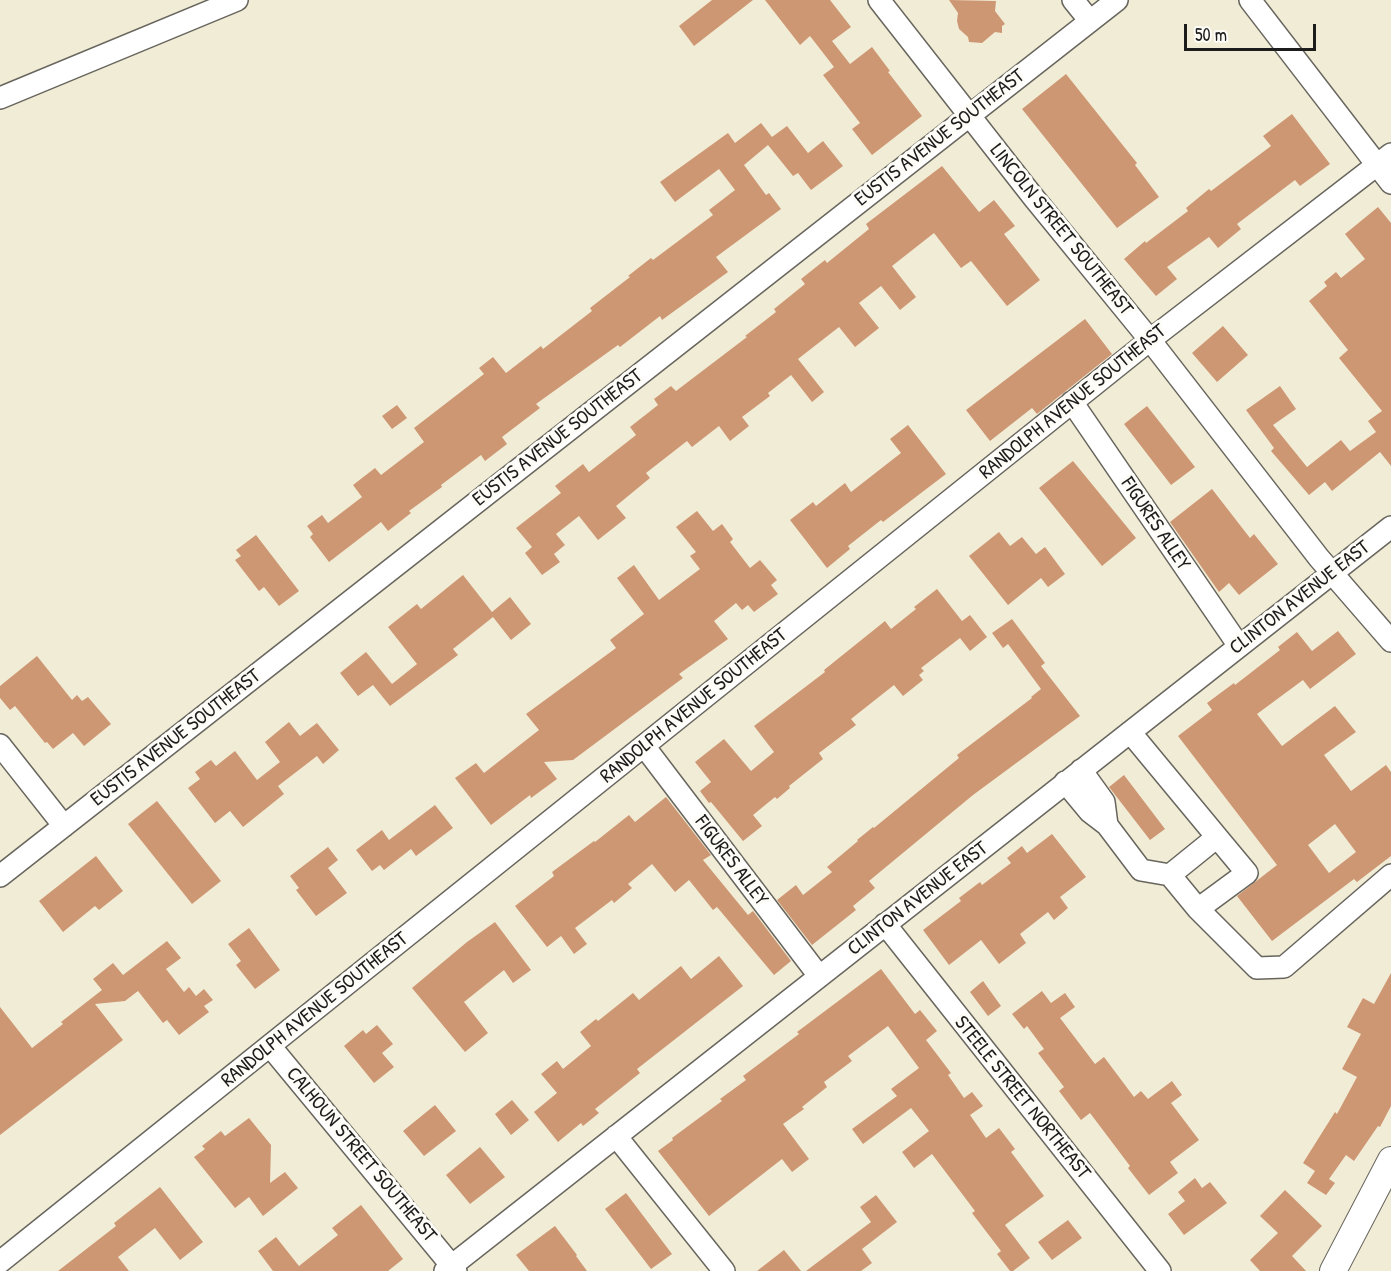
<!DOCTYPE html>
<style>
body{margin:0}
#map{position:relative;width:1391px;height:1271px;overflow:hidden;background:#f1ecd6;font-family:"Patrick Hand",sans-serif}
canvas{display:block}
.scale{position:absolute;left:1184px;top:24px;width:132px;height:27px;box-sizing:border-box;border:3px solid #1c1c1c;border-top:0;padding-left:8px;font-size:18px;line-height:21px;white-space:nowrap;color:#1c1c1c;-webkit-text-stroke:4px #fdfcf7;paint-order:stroke}
</style>
<div id="map">
<canvas width="1391" height="1271"></canvas>
<div class="scale">50 m</div>
</div>
<script>
const g = document.querySelector('canvas').getContext('2d');
g.lineJoin = 'round';
function paint(path, color) {
  g.fillStyle = color;
  g.fill(path, 'evenodd');
}
function toPath(rows) {
  const path = new Path2D();
  for (const r of rows) {
    path.moveTo(r[0], r[1]);
    for (let i = 2; i < r.length; i += 2) path.lineTo(r[i], r[i + 1]);
  }
  return path;
}
function trace(path, color, width, dash) {
  g.strokeStyle = color;
  g.lineWidth = width;
  g.lineCap = dash ? 'butt' : 'round';
  g.setLineDash(dash || []);
  g.stroke(path);
}
function label(font, color, halo, rows, align = 'center') {
  g.font = font + ' "Patrick Hand",sans-serif';
  g.lineWidth = 6;
  g.setLineDash([]);
  g.textBaseline = 'middle';
  g.strokeStyle = halo;
  g.fillStyle = color;
  for (const [text, x, y, turn = 0] of rows) {
    g.save();
    g.translate(x, y);
    g.rotate((+turn || 0) * Math.PI / 180);
    g.textAlign = isNaN(turn) ? turn : align;
    if (halo) g.strokeText(text, 0, 0);
    g.fillText(text, 0, 0);
    g.restore();
  }
}
paint(toPath([
 [712,0,753,0,694,46,679,26],
 [765,0,830,0,851,27,832,41,850,64,872,47,890,71,888,72,922,116,872,155,852,129,860,123,823,75,834,67,810,36,800,45],
 [949,0,996,1,995,11,1005,24,1002,26,1002,33,995,32,982,43,969,42,968,37,959,29,957,21,958,13],
 [1066,74,1137,163,1135,165,1159,197,1117,228,1022,109],
 [1292,114,1330,164,1300,186,1295,180,1237,224,1241,229,1218,248,1209,237,1167,267,1177,279,1156,296,1124,259,1145,241,1146,243,1188,211,1186,208,1209,189,1211,191,1271,146,1263,136],
 [761,123,772,137,787,126,808,153,823,141,843,166,811,190,798,173,793,176,768,145,744,165,766,195,769,193,781,209,716,257,728,272,662,320,660,316,620,347,618,345,536,404,540,408,502,437,507,444,485,461,481,455,441,485,442,487,409,511,411,513,388,531,381,522,329,562,310,537,313,534,307,526,322,515,328,523,362,497,353,485,375,468,381,475,424,442,414,428,484,374,479,368,493,357,506,373,541,346,543,349,592,311,590,308,630,277,628,276,651,258,653,260,713,215,709,210,735,190,719,169,675,202,660,182,728,133,735,143],
 [942,166,979,212,994,200,1015,226,1004,234,1040,280,1007,306,971,261,961,268,934,233,892,266,916,297,900,310,881,286,859,303,879,328,855,347,839,327,798,359,824,392,812,402,791,375,768,393,770,396,742,417,749,426,730,441,719,426,692,447,687,441,646,473,650,478,616,506,626,518,598,540,579,516,556,534,565,545,554,554,560,562,542,575,525,553,532,547,516,528,561,493,555,486,583,464,589,472,636,435,630,427,658,405,654,399,671,386,676,391,747,337,745,336,776,312,774,309,805,284,801,279,825,260,827,263,869,229,866,224],
 [1378,207,1391,223,1391,466,1380,452,1332,491,1325,482,1309,495,1271,451,1274,448,1246,410,1280,386,1296,409,1273,425,1307,467,1341,440,1350,451,1376,432,1368,421,1382,411,1339,358,1348,350,1309,301,1327,286,1324,282,1336,272,1341,278,1365,259,1345,234],
 [1085,319,1112,354,1037,414,1032,408,990,441,966,410],
 [1223,326,1248,355,1217,382,1192,353],
 [397,405,407,418,392,429,382,416],
 [1147,406,1195,467,1171,485,1124,424],
 [908,425,946,474,883,522,881,520,848,546,850,549,827,568,790,520,813,502,816,506,845,483,851,492,901,453,890,439],
 [1073,461,1136,538,1102,566,1039,488],
 [1212,489,1250,538,1254,534,1278,564,1239,595,1229,583,1219,592,1170,522],
 [697,511,713,531,722,524,733,539,730,542,750,568,760,560,777,580,771,585,778,594,754,612,748,605,742,610,736,603,714,621,728,639,679,674,683,678,573,760,544,762,557,779,531,798,530,795,491,825,455,778,476,763,484,773,539,730,526,714,616,648,610,640,644,614,617,578,634,565,659,600,700,569,690,556,696,552,676,527],
 [999,532,1010,546,1022,537,1036,554,1045,547,1065,574,1048,587,1041,578,1008,605,969,556],
 [256,535,299,591,279,606,264,587,259,591,235,560,241,556,236,550],
 [463,575,492,612,510,597,531,624,511,640,493,617,453,649,458,655,390,706,373,685,358,696,340,673,366,652,392,684,417,664,388,627,417,604,421,609],
 [937,589,962,621,970,615,987,637,970,651,960,638,921,668,924,671,919,675,923,680,903,696,894,685,851,719,856,725,819,753,823,759,789,786,790,788,777,799,775,797,753,815,762,826,743,841,711,802,709,803,700,791,711,782,695,762,724,739,751,771,774,752,754,726,825,672,824,670,885,621,891,629,916,609,914,607],
 [1012,619,1045,663,1041,666,1080,716,973,795,869,881,875,888,853,906,856,910,812,945,777,900,796,885,803,895,832,872,827,867,858,841,857,840,873,827,874,828,959,758,957,755,1032,698,1031,697,1041,689,1008,644,1003,648,992,633],
 [1338,631,1356,654,1310,689,1303,680,1257,714,1282,746,1335,706,1356,732,1324,755,1351,791,1386,765,1391,772,1391,856,1357,882,1354,879,1272,941,1237,896,1277,865,1178,736,1212,710,1207,703,1234,683,1235,685,1280,650,1278,647,1297,632,1312,651],
 [1335,824,1356,852,1329,873,1308,845],
 [37,656,72,700,77,695,82,701,88,697,111,724,84,746,73,733,53,749,47,742,45,743,15,706,10,710,0,698,0,686],
 [289,722,300,736,317,723,339,750,323,764,317,756,278,786,284,794,243,827,230,811,215,823,188,788,200,779,195,772,211,760,216,766,235,751,257,780,280,762,265,742],
 [1124,775,1165,829,1150,840,1109,787],
 [666,797,711,855,703,860,748,915,753,911,791,961,774,975,717,907,713,910,689,880,675,892,652,864,628,884,632,888,614,903,612,900,575,928,587,944,574,954,561,936,547,947,515,906,554,876,552,872,594,841,595,842,629,815,635,822],
 [157,801,221,881,192,904,128,824],
 [435,805,453,828,416,856,411,849,384,870,380,865,372,871,356,850,382,830,389,840],
 [1052,834,1086,877,1060,897,1068,908,1054,920,1048,912,1020,934,1026,943,999,964,981,940,949,965,923,930,961,901,959,898,980,882,982,885,1011,863,1007,858,1022,846,1027,853],
 [328,847,338,860,328,868,347,893,316,916,296,890,299,888,290,876],
 [96,856,123,891,99,910,95,906,63,932,39,901],
 [495,922,531,970,513,983,504,970,464,1002,488,1033,465,1052,412,988,467,942],
 [249,928,280,970,255,989,236,965,241,961,228,944],
 [167,941,181,958,166,969,184,992,189,987,196,996,204,989,213,1000,204,1006,209,1012,179,1035,167,1020,163,1023,138,991,125,1001,95,1004,123,1040,0,1135,0,1007,32,1048,63,1024,61,1022,102,990,93,979,113,963,123,975],
 [719,956,743,986,637,1069,640,1073,595,1109,599,1113,583,1126,581,1123,558,1142,534,1112,557,1093,541,1074,557,1061,563,1069,591,1046,580,1032,596,1019,598,1021,633,993,639,1000,681,966,691,979],
 [881,969,915,1014,920,1010,937,1031,926,1040,951,1073,948,1075,964,1098,972,1092,983,1106,970,1115,986,1138,999,1128,1015,1149,1011,1152,1044,1196,1005,1225,1030,1258,1013,1271,1010,1271,997,1254,1001,1251,972,1213,975,1211,932,1154,914,1168,902,1152,929,1131,911,1108,863,1144,852,1129,897,1096,891,1089,919,1068,888,1026,848,1056,852,1061,824,1082,827,1087,802,1107,804,1109,783,1124,809,1159,792,1172,782,1159,709,1216,658,1151,673,1140,672,1138,722,1101,720,1099,746,1080,743,1076,799,1034,797,1032],
 [1391,973,1391,1106,1380,1127,1378,1126,1354,1161,1346,1155,1329,1179,1335,1183,1326,1195,1307,1183,1315,1171,1303,1163,1335,1112,1337,1114,1357,1077,1342,1069,1361,1034,1347,1027,1363,998,1374,1004],
 [983,981,1001,1006,988,1016,970,992],
 [1042,991,1051,1003,1065,993,1075,1007,1060,1018,1095,1064,1104,1057,1134,1097,1141,1091,1148,1099,1172,1081,1182,1095,1171,1103,1199,1140,1170,1162,1178,1173,1149,1195,1128,1168,1130,1166,1090,1113,1081,1120,1059,1091,1064,1087,1038,1053,1044,1049,1027,1026,1024,1029,1012,1014],
 [377,1025,393,1044,382,1053,394,1067,374,1083,344,1046,363,1030,366,1034],
 [512,1100,529,1120,511,1135,495,1114],
 [435,1105,456,1131,424,1156,403,1131],
 [249,1118,271,1145,270,1183,285,1172,298,1188,263,1216,249,1197,235,1208,194,1157,205,1149,202,1146,221,1131,225,1136],
 [480,1147,505,1177,470,1204,446,1175],
 [1195,1178,1202,1188,1210,1182,1227,1203,1184,1235,1168,1214,1185,1201,1178,1192],
 [160,1187,203,1242,180,1260,155,1228,118,1257,129,1271,58,1271,116,1226,114,1223],
 [1285,1190,1322,1226,1292,1256,1306,1271,1260,1271,1250,1260,1278,1233,1260,1216],
 [626,1193,672,1254,651,1269,605,1209],
 [876,1195,897,1222,862,1249,872,1263,861,1271,806,1271,871,1222,860,1207],
 [361,1205,403,1259,388,1271,273,1271,258,1251,276,1237,299,1266,338,1235,332,1228],
 [1068,1220,1082,1238,1052,1260,1038,1242],
 [555,1226,577,1255,576,1256,587,1271,529,1271,516,1255],
 [784,1250,801,1271,757,1271]
]), '#ce9773');
const minor = toPath([
 [879,0,1034,198,1150,340,1319,558,1391,641],
 [1073,0,1090,21],
 [1250,0,1391,183],
 [0,98,237,0],
 [1072,402,1239,646],
 [1130,732,1217,837,1170,875,1198,909,1257,968,1284,967,1391,875],
 [0,745,64,826],
 [644,746,819,976],
 [1081,770,1104,802,1107,825],
 [1065,782,1090,812,1107,825,1141,870,1170,875],
 [0,876,1117,0],
 [1198,909,1247,873,1217,837],
 [885,924,1160,1271],
 [270,1046,456,1271],
 [616,1136,724,1271],
 [0,1262,1150,340,1391,154],
 [445,1271,1391,527]
]);
const major = toPath([
 [1333,1271,1391,1160]
]);
trace(minor, '#67655d', 24);
trace(major, '#67655d', 28);
trace(minor, '#fff', 21);
trace(major, '#fff', 26);
label('20px', '#1c1c1c', '#fdfcf7', [
 ["EUSTIS AVENUE SOUTHEAST",940,138,-38],
 ["LINCOLN STREET SOUTHEAST",1061,230,51],
 ["RANDOLPH AVENUE SOUTHEAST",1073,402,-39],
 ["EUSTIS AVENUE SOUTHEAST",558,438,-38],
 ["FIGURES ALLEY",1155,524,56],
 ["CLINTON AVENUE EAST",1300,598,-38],
 ["RANDOLPH AVENUE SOUTHEAST",694,706,-39],
 ["EUSTIS AVENUE SOUTHEAST",176,738,-38],
 ["FIGURES ALLEY",731,861,53],
 ["CLINTON AVENUE EAST",918,899,-38],
 ["RANDOLPH AVENUE SOUTHEAST",315,1010,-39],
 ["STEELE STREET NORTHEAST",1022,1098,51],
 ["CALHOUN STREET SOUTHEAST",361,1155,50]
]);
</script>
